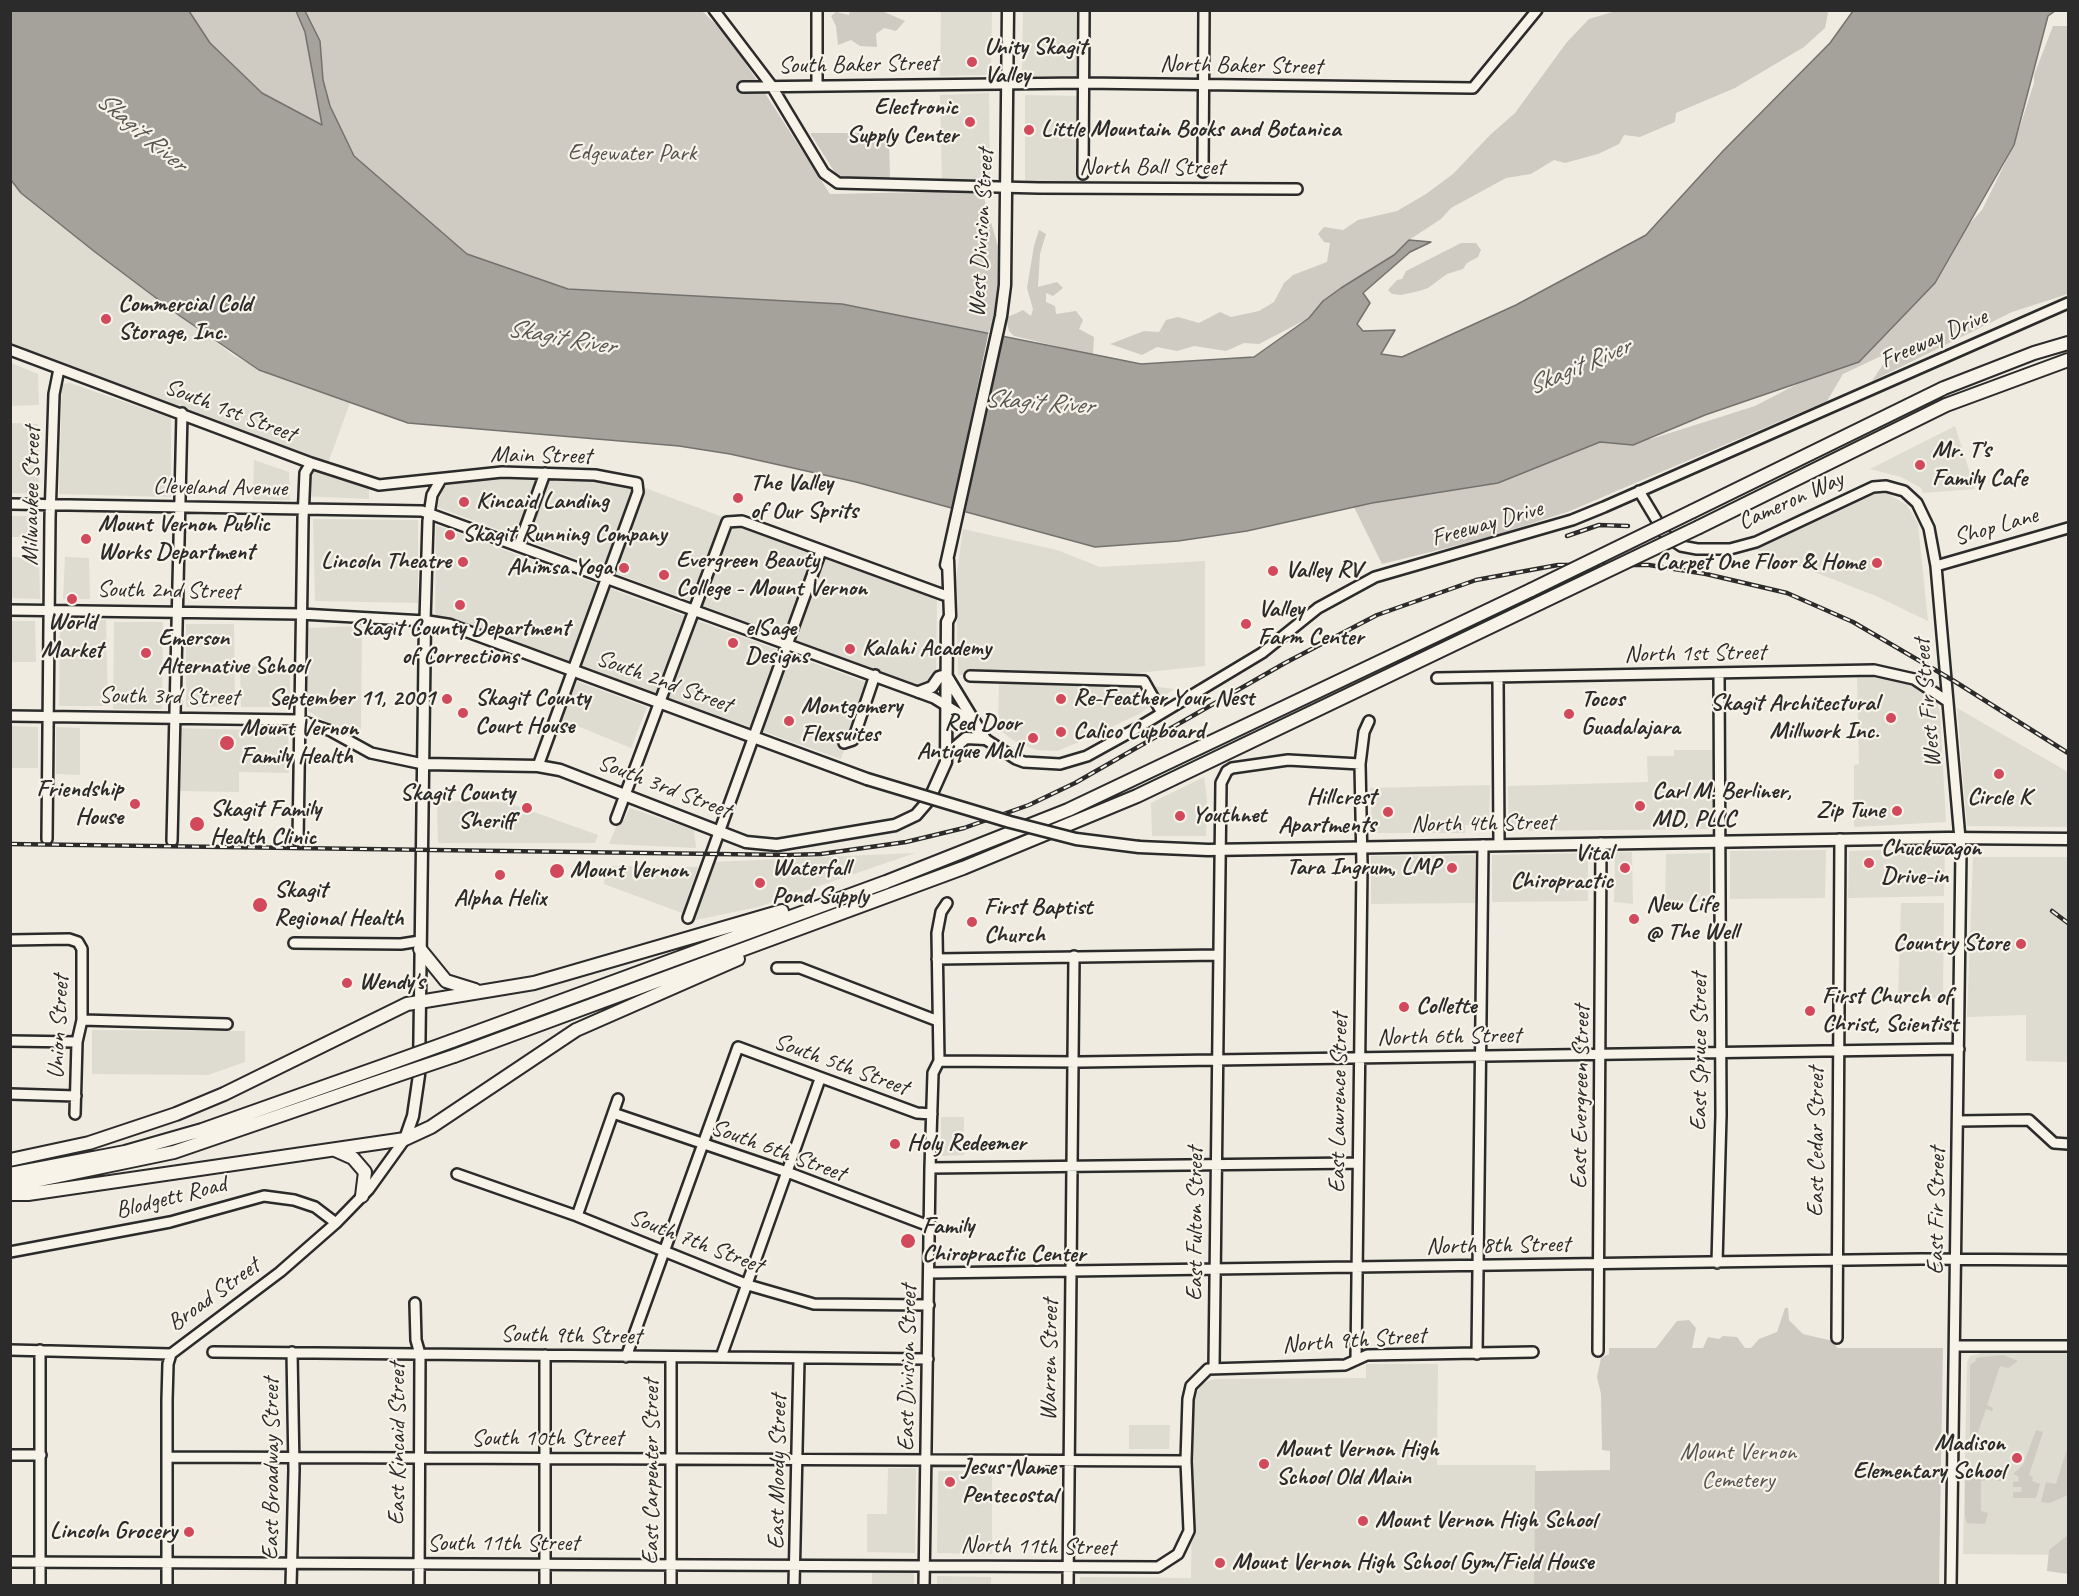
<!DOCTYPE html>
<style>
body{margin:0}
#map{position:relative;width:2079px;height:1596px;overflow:hidden;background:#efebe0;font-family:Caveat,sans-serif}
canvas{display:block}
.frame{position:absolute;inset:0;border:12px solid #2b2b2b;pointer-events:none}
</style>
<div id="map">
<canvas width="2079" height="1596"></canvas>
<div class="frame"></div>
</div>
<script>
const g = document.querySelector('canvas').getContext('2d');
g.lineJoin = 'round';
function paint(path, color) {
  g.fillStyle = color;
  g.fill(path, 'evenodd');
}
function toPath(rows) {
  const path = new Path2D();
  for (const r of rows) {
    path.moveTo(r[0], r[1]);
    for (let i = 2; i < r.length; i += 2) path.lineTo(r[i], r[i + 1]);
  }
  return path;
}
function trace(path, color, width, dash) {
  g.strokeStyle = color;
  g.lineWidth = width;
  g.lineCap = dash ? 'butt' : 'round';
  g.setLineDash(dash || []);
  g.stroke(path);
}
function label(font, color, halo, rows, align = 'center') {
  g.font = font + ' Caveat,sans-serif';
  g.lineWidth = 4.5;
  g.setLineDash([]);
  g.textBaseline = 'middle';
  g.strokeStyle = halo;
  g.fillStyle = color;
  for (const [text, x, y, turn = 0] of rows) {
    g.save();
    g.translate(x, y);
    g.rotate((+turn || 0) * Math.PI / 180);
    g.textAlign = isNaN(turn) ? turn : align;
    if (halo) g.strokeText(text, 0, 0);
    g.fillText(text, 0, 0);
    g.restore();
  }
}
paint(toPath([
 [941,11,992,11,991,75,940,76],
 [1023,11,1079,11,1079,76,1022,76],
 [989,93,990,182,942,180,940,95],
 [1025,95,1080,96,1079,184,1025,184],
 [10,181,234,356,276,376,350,403,328,463,11,345],
 [11,363,38,374,39,405,11,406],
 [70,383,171,418,171,497,59,494,62,384],
 [11,423,38,424,39,494,11,493],
 [1955,426,1975,489,1923,493,1921,488,1901,477,1870,469],
 [254,460,289,472,290,500,253,500],
 [299,464,369,488,369,499,298,496],
 [509,474,599,479,637,485,937,597,936,692,437,507,445,483,474,477],
 [1888,494,1907,505,1918,524,1928,621,1876,596,1752,548,1860,495],
 [11,516,38,516,38,537,11,537],
 [313,519,418,520,418,603,315,601],
 [436,525,868,683,841,759,435,616],
 [963,529,1057,550,1100,567,1205,561,1205,666,1109,676,958,675,956,579],
 [11,557,39,558,40,599,11,598],
 [65,557,89,558,90,599,63,599],
 [60,620,106,620,108,706,59,706],
 [11,621,35,621,36,662,11,662],
 [114,622,163,622,162,709,113,709],
 [186,624,234,624,235,706,186,707],
 [362,626,361,729,357,739,308,711,306,628],
 [240,666,290,666,290,707,241,707],
 [1857,677,1888,679,1914,686,1937,702,1940,713,1946,822,1854,827,1854,765,1859,764],
 [573,680,647,707,631,748,575,725,558,722],
 [999,683,1134,684,1174,689,1139,714,1084,740,1057,751,1037,750,1019,744,998,729],
 [1957,708,2068,772,2068,827,1967,826],
 [11,726,38,727,38,768,11,768],
 [56,727,80,728,80,775,56,774],
 [178,728,288,731,289,773,239,772,239,792,177,791],
 [1674,750,1714,750,1713,829,1509,831,1508,786,1648,782,1647,756,1674,756],
 [1204,777,1207,798,1206,836,1152,836,1151,803],
 [1490,785,1489,824,1465,825,1465,833,1372,833,1370,788],
 [437,801,506,802,598,835,595,843,438,843],
 [630,808,694,830,696,848,609,844,618,822,624,820],
 [1945,848,1944,896,1848,898,1849,851],
 [1826,850,1825,898,1730,899,1730,851],
 [1615,852,1632,852,1633,904,1614,902],
 [915,853,758,907,691,921,713,862],
 [1588,853,1588,901,1492,902,1492,855],
 [1710,853,1710,902,1665,903,1666,854],
 [1475,855,1476,903,1371,904,1371,856],
 [1973,857,2068,857,2068,1062,2026,1061,2026,1015,1967,1017],
 [606,866,698,867,682,913,604,884],
 [1901,903,1944,903,1943,998,1898,999],
 [92,1030,245,1031,245,1062,208,1075,92,1074],
 [941,1117,964,1117,964,1155,941,1156],
 [1986,1352,2068,1353,2068,1555,1963,1554,1967,1362,1970,1356],
 [1366,1364,1438,1364,1437,1465,1536,1465,1534,1585,1080,1586,1080,1577,1191,1578,1193,1400,1202,1383,1215,1379,1366,1378],
 [1129,1425,1170,1425,1169,1449,1129,1449],
 [888,1468,916,1468,915,1553,867,1552,867,1514,887,1514],
 [938,1471,992,1471,992,1554,937,1553],
 [872,1573,914,1573,914,1585,872,1585],
 [937,1576,991,1577,991,1585,937,1585]
]), '#dedbd1');
paint(toPath([
 [1619,10,1827,10,1828,13,1825,28,1804,47,1735,88,1676,113,1675,122,1640,137,1624,135,1619,144,1598,154,1565,163,1554,160,1531,174,1506,178,1451,208,1441,219,1409,240,1394,255,1323,301,1309,318,1259,344,1244,343,1226,351,1194,346,1177,351,1157,347,1142,355,1110,344,1144,331,1159,332,1166,320,1178,317,1199,323,1220,312,1231,317,1259,311,1274,302,1284,283,1293,275,1327,262,1330,243,1324,242,1318,234,1324,227,1343,230,1358,220,1397,211,1426,194,1453,174,1490,135,1515,113,1567,42,1589,19],
 [164,11,702,11,728,36,830,194,982,191,1006,274,998,335,842,304,607,298,563,288,486,264,434,240],
 [850,11,882,11,905,21,896,31,884,28,876,34,877,47,860,46,851,40,838,45,836,26,831,16,836,12,849,15],
 [2053,26,2068,26,2068,294,2012,312,1872,381,1892,351,1843,374,1827,401,1570,511,1487,538,1382,564,1352,503,1584,439,1651,439,1755,406,1807,379,1946,250,1982,210,2014,145,2034,83,2034,75],
 [810,133,871,133,871,137,889,137,890,179,839,179],
 [1039,230,1046,234,1040,254,1038,287,1057,282,1063,288,1053,296,1046,293,1046,302,1055,306,1056,314,1076,311,1083,320,1079,329,1094,337,1093,355,1014,336,1009,331,1006,318,1023,310,1031,316,1033,309,1027,288,1034,246],
 [1461,243,1476,243,1481,250,1478,257,1467,263,1463,269,1447,274,1428,288,1419,291,1401,295,1392,294,1388,290,1397,280,1402,279,1406,271],
 [1785,1308,1788,1308,1789,1320,1803,1334,1833,1341,1837,1348,1943,1348,1939,1585,1534,1585,1535,1471,1610,1470,1610,1451,1602,1450,1601,1394,1597,1377,1601,1358,1609,1354,1609,1348,1656,1348,1677,1321,1689,1320,1696,1328,1692,1348,1703,1348,1708,1337,1719,1339,1723,1336,1737,1337,1745,1348,1751,1348,1759,1339,1777,1332],
 [2003,1355,2018,1361,2008,1368,2000,1366,1987,1405,1993,1408,1992,1411,1986,1409,1975,1441,1982,1444,1981,1446,1970,1451,1970,1365,1977,1360,1975,1358],
 [2036,1430,2043,1432,2029,1475,2033,1477,2032,1481,2040,1484,2036,1498,2013,1498,2013,1492,2021,1492,2022,1487,2013,1487,2013,1482,2019,1481,2018,1476,2013,1474,2023,1465],
 [2068,1446,2068,1495,2050,1503,2041,1502,2046,1482,2056,1484],
 [1971,1472,1986,1477,2005,1476,2005,1481,1998,1481,1997,1478,1981,1481,1981,1511,1988,1513,1985,1524,1967,1523,1965,1516,1965,1480],
 [2068,1535,2068,1574,2047,1571,2049,1550]
]), '#cfcbc2');
const water = toPath([
 [11,11,189,11,210,43,262,93,322,125,305,32,296,11,305,11,320,41,323,80,330,106,354,156,467,254,568,289,842,304,1141,364,1254,357,1309,318,1323,301,1341,288,1394,255,1409,240,1431,242,1410,252,1363,293,1370,303,1357,324,1363,331,1395,330,1381,354,1402,357,1516,305,1646,235,1723,151,1830,43,1853,11,2055,11,2048,16,2014,145,1935,283,1859,362,1705,415,1633,445,1600,442,1498,483,1372,503,1247,531,1178,541,1095,547,856,482,730,454,679,446,408,423,259,370,180,316,95,252,21,193,11,180,11,11]
]);
paint(water, '#a4a29a');
trace(water, '#74726e', 1.5);
paint(toPath([
 [989,330,1002,333,965,514,952,511]
]), '#efebe0');
const minor = toPath([
 [714,10,771,85,824,173,838,183,1039,188,1297,189],
 [817,84,817,10],
 [743,87,1083,83,1473,88,1537,10],
 [1203,172,1204,10],
 [1083,174,1084,10],
 [10,350,311,463,379,485,502,472,595,475,637,483,638,492,538,766],
 [1639,491,1666,536,1681,546,1697,549,1730,549,1756,542,1873,487,1886,486,1904,491,1917,503,1929,528,1936,566,1961,850,1951,1586],
 [10,504,422,511,934,698,960,714,985,739,1016,759,1024,762,1060,764,1087,756,1134,730,1262,653,1318,608,1375,577,1572,520,1604,507,2068,303],
 [519,545,545,473],
 [1936,566,2068,528],
 [10,610,301,614,425,621,428,521,432,495,440,481],
 [970,676,1144,681,1162,713],
 [1437,678,1874,670,1914,679,1947,701],
 [1498,678,1499,844],
 [10,716,299,720,331,731,371,753,423,764],
 [844,743,853,740,875,675],
 [616,819,727,522,742,521,944,595],
 [47,839,50,518,54,394,59,369],
 [172,841,182,413],
 [298,841,303,519,305,473,311,463],
 [688,918,821,551],
 [10,940,69,939,78,942,82,949,82,1020,77,1042,75,1114],
 [294,943,401,944,420,941],
 [937,959,1219,955],
 [777,968,800,968,938,1021],
 [82,1020,227,1024],
 [10,1041,77,1042],
 [939,1061,1080,1062,1959,1049],
 [10,1094,76,1096],
 [613,1113,787,1172,929,1226],
 [1958,1121,2029,1120,2054,1143,2068,1144],
 [930,1168,1357,1163],
 [457,1174,577,1216,748,1285,814,1304,929,1305],
 [577,1216,618,1099],
 [10,1252,170,1222,264,1196,294,1200,315,1207,336,1223],
 [1717,1263,1721,1115,1719,673],
 [929,1273,1921,1259,2068,1260],
 [415,1303,416,1340,420,1354,419,1586],
 [1837,1338,1840,839],
 [1955,1346,2068,1346],
 [10,1350,171,1354],
 [1598,1351,1601,843],
 [213,1352,928,1359],
 [1477,1354,1483,845],
 [626,1357,738,1047,917,1113,932,1114],
 [721,1357,820,1079],
 [1356,1360,1362,865,1360,764,1364,732,1369,721],
 [1214,1367,1221,783,1227,771,1232,768,1288,760,1360,764],
 [10,1455,41,1455],
 [167,1457,1186,1461],
 [10,1562,1158,1567,1178,1554,1189,1531,1186,1461,1188,1399,1191,1386,1208,1369,1345,1365,1367,1355,1533,1352],
 [40,1586,40,1350],
 [167,1586,167,1400,168,1364,171,1354,280,1272,336,1223,369,1189,405,1139],
 [291,1586,294,1470,292,1352],
 [545,1586,545,1355],
 [671,1586,671,1358],
 [794,1586,799,1359],
 [924,1586,930,1168,933,1073,939,1061,937,933,941,912,947,903],
 [1068,1586,1074,956]
]);
const major = toPath([
 [946,565,1001,316,1005,285,1008,10],
 [946,675,985,739],
 [919,692,932,687,939,677,946,675],
 [946,755,966,738,985,739],
 [423,764,538,766,560,770,746,842,777,845,895,825,916,815,929,800,946,762,947,622,950,616,948,560],
 [1139,847,1208,850,1949,838,2068,839],
 [405,1139,413,1116,419,1075,425,621,450,625,867,779]
]);
const highway = toPath([
 [1693,511,1944,388,2034,353,2068,343],
 [1699,527,1946,405,2068,360],
 [420,949,446,981,475,990],
 [452,1041,886,882,1068,810,1531,590],
 [454,1056,963,868,1137,796,1540,603],
 [335,1150,353,1158,365,1172,362,1196],
 [10,1160,89,1143,176,1114,224,1094,407,1004,534,983,782,911],
 [10,1174,125,1152,202,1130,391,1063],
 [10,1186,174,1152,395,1076],
 [10,1194,28,1194,405,1139,431,1127,576,1030,738,959]
]);
trace(minor, '#2b2b2b', 14);
trace(major, '#2b2b2b', 15);
trace(highway, '#2b2b2b', 16);
trace(minor, '#f7f3e8', 9);
trace(major, '#f7f3e8', 10);
trace(highway, '#f7f3e8', 12);
const rail = toPath([
 [1567,536,1599,525,1628,526],
 [10,844,788,855,821,854,906,842,964,828,1029,805,1075,783,1285,663,1377,615,1476,580,1558,565,1649,565,1706,574,1787,593,1853,622,1954,681,2068,753],
 [2052,911,2068,923]
]);
trace(rail, '#2b2b2b', 4.5);
trace(rail, '#f7f3e8', 2, [7]);
const majorBridge = toPath([
 [867,779,1010,822,1076,839,1139,847]
]);
const highwayBridge = toPath([
 [1531,590,1693,511],
 [1540,603,1699,527],
 [391,1063,452,1041],
 [395,1076,454,1056]
]);
trace(majorBridge, '#2b2b2b', 15, []);
trace(highwayBridge, '#2b2b2b', 16, []);
trace(majorBridge, '#f7f3e8', 10);
trace(highwayBridge, '#f7f3e8', 12);
for (const [x, y, r, color] of [
 [972,62,6,"#d1495b"],
 [970,122,6,"#d1495b"],
 [1029,130,6,"#d1495b"],
 [106,319,6,"#d1495b"],
 [1920,465,6,"#d1495b"],
 [738,498,6,"#d1495b"],
 [464,502,6,"#d1495b"],
 [450,535,6,"#d1495b"],
 [86,539,6,"#d1495b"],
 [463,562,6,"#d1495b"],
 [1877,563,6,"#d1495b"],
 [624,568,6,"#d1495b"],
 [1273,571,6,"#d1495b"],
 [664,575,6,"#d1495b"],
 [72,599,6,"#d1495b"],
 [460,605,6,"#d1495b"],
 [1246,624,6,"#d1495b"],
 [733,643,6,"#d1495b"],
 [850,649,6,"#d1495b"],
 [146,653,6,"#d1495b"],
 [447,699,6,"#d1495b"],
 [1061,699,6,"#d1495b"],
 [463,713,6,"#d1495b"],
 [1569,714,6,"#d1495b"],
 [1891,718,6,"#d1495b"],
 [789,721,6,"#d1495b"],
 [1061,732,6,"#d1495b"],
 [1033,738,6,"#d1495b"],
 [227,743,8,"#d1495b"],
 [1999,774,6,"#d1495b"],
 [135,804,6,"#d1495b"],
 [1640,806,6,"#d1495b"],
 [527,808,6,"#d1495b"],
 [1897,811,6,"#d1495b"],
 [1388,812,6,"#d1495b"],
 [1180,816,6,"#d1495b"],
 [197,824,8,"#d1495b"],
 [1869,863,6,"#d1495b"],
 [1452,868,6,"#d1495b"],
 [1625,868,6,"#d1495b"],
 [557,871,8,"#d1495b"],
 [500,875,6,"#d1495b"],
 [760,883,6,"#d1495b"],
 [260,905,8,"#d1495b"],
 [1634,919,6,"#d1495b"],
 [972,922,6,"#d1495b"],
 [2021,944,6,"#d1495b"],
 [347,983,6,"#d1495b"],
 [1404,1007,6,"#d1495b"],
 [1810,1011,6,"#d1495b"],
 [895,1144,6,"#d1495b"],
 [908,1241,8,"#d1495b"],
 [2017,1458,6,"#d1495b"],
 [1264,1464,6,"#d1495b"],
 [950,1482,6,"#d1495b"],
 [1363,1521,6,"#d1495b"],
 [189,1532,6,"#d1495b"],
 [1220,1563,6,"#d1495b"]
]) {
  const dot = new Path2D();
  dot.arc(x, y, r, 0, 2 * Math.PI);
  g.fillStyle = color;
  g.fill(dot);
  trace(dot, '#f7f3e8', 2);
}
label('bold 24px', '#2b2b2b', '#f7f3e8', [
 ["Unity Skagit",984,48],
 ["Valley",984,76],
 ["Electronic",958,108,"right"],
 ["Supply Center",958,136,"right"],
 ["Little Mountain Books and Botanica",1041,130],
 ["Commercial Cold",118,305],
 ["Storage, Inc.",118,333],
 ["Mr. T's",1932,451],
 ["Family Cafe",1932,479],
 ["The Valley",750,484],
 ["of Our Sprits",750,512],
 ["Kincaid Landing",476,502],
 ["Mount Vernon Public",98,525],
 ["Works Department",98,553],
 ["Skagit Running Company",462,535],
 ["Evergreen Beauty",676,561],
 ["College - Mount Vernon",676,589],
 ["Lincoln Theatre",451,562,"right"],
 ["Carpet One Floor & Home",1865,563,"right"],
 ["Ahimsa Yoga",612,568,"right"],
 ["Valley RV",1285,571],
 ["Valley",1258,610],
 ["Farm Center",1258,638],
 ["World",72,623,"center"],
 ["Market",72,651,"center"],
 ["Skagit County Department",460,629,"center"],
 ["of Corrections",460,657,"center"],
 ["elSage",745,629],
 ["Designs",745,657],
 ["Emerson",158,639],
 ["Alternative School",158,667],
 ["Kalahi Academy",862,649],
 ["September 11, 2001",435,699,"right"],
 ["Skagit County",475,699],
 ["Court House",475,727],
 ["Re-Feather Your Nest",1073,699],
 ["Tocos",1581,700],
 ["Guadalajara",1581,728],
 ["Skagit Architectural",1879,704,"right"],
 ["Millwork Inc.",1879,732,"right"],
 ["Montgomery",801,707],
 ["Flexsuites",801,735],
 ["Red Door",1021,724,"right"],
 ["Antique Mall",1021,752,"right"],
 ["Mount Vernon",240,729],
 ["Family Health",240,757],
 ["Calico Cupboard",1073,732],
 ["Friendship",123,790,"right"],
 ["House",123,818,"right"],
 ["Carl M. Berliner,",1652,792],
 ["MD, PLLC",1652,820],
 ["Skagit County",515,794,"right"],
 ["Sheriff",515,822,"right"],
 ["Hillcrest",1376,798,"right"],
 ["Apartments",1376,826,"right"],
 ["Circle K",1999,798,"center"],
 ["Skagit Family",210,810],
 ["Health Clinic",210,838],
 ["Zip Tune",1885,811,"right"],
 ["Youthnet",1192,816],
 ["Chuckwagon",1881,849],
 ["Drive-in",1881,877],
 ["Vital",1613,854,"right"],
 ["Chiropractic",1613,882,"right"],
 ["Tara Ingrum, LMP",1440,868,"right"],
 ["Waterfall",772,869],
 ["Pond Supply",772,897],
 ["Mount Vernon",570,871],
 ["Skagit",274,891],
 ["Regional Health",274,919],
 ["Alpha Helix",500,899,"center"],
 ["New Life",1646,905],
 ["@ The Well",1646,933],
 ["First Baptist",984,908],
 ["Church",984,936],
 ["Country Store",2009,944,"right"],
 ["Wendy's",359,983],
 ["First Church of",1822,997],
 ["Christ, Scientist",1822,1025],
 ["Collette",1416,1007],
 ["Holy Redeemer",907,1144],
 ["Family",922,1227],
 ["Chiropractic Center",922,1255],
 ["Madison",2005,1444,"right"],
 ["Elementary School",2005,1472,"right"],
 ["Mount Vernon High",1276,1450],
 ["School Old Main",1276,1478],
 ["Jesus Name",962,1468],
 ["Pentecostal",962,1496],
 ["Mount Vernon High School",1375,1521],
 ["Lincoln Grocery",177,1532,"right"],
 ["Mount Vernon High School Gym/Field House",1232,1563]
], 'left');
label('24px', '#2b2b2b', '#f7f3e8', [
 ["South Baker Street",858,65,-1],
 ["North Baker Street",1241,66,1],
 ["North Ball Street",1152,168],
 ["West Division Street",982,233,-87],
 ["Freeway Drive",1934,339,-24],
 ["South 1st Street",230,411,21],
 ["Main Street",541,456,1],
 ["Cleveland Avenue",220,488,1],
 ["Milwaukee Street",32,496,-89],
 ["Cameron Way",1791,501,-24],
 ["Freeway Drive",1487,524,-16],
 ["Shop Lane",1996,527,-16],
 ["South 2nd Street",168,591,1],
 ["North 1st Street",1695,654,-1],
 ["South 2nd Street",664,682,20],
 ["South 3rd Street",169,697,1],
 ["West Fir Street",1928,703,-95],
 ["South 3rd Street",664,787,21],
 ["North 4th Street",1483,824,-1],
 ["Union Street",59,1027,-87],
 ["North 6th Street",1449,1037,-1],
 ["East Spruce Street",1700,1052,-90],
 ["South 5th Street",841,1065,20],
 ["East Evergreen Street",1581,1097,-89],
 ["East Lawrence Street",1339,1103,-89],
 ["East Cedar Street",1817,1142,-90],
 ["South 6th Street",778,1151,20],
 ["Blodgett Road",171,1198,-14],
 ["East Fir Street",1937,1211,-89],
 ["East Fulton Street",1196,1224,-90],
 ["South 7th Street",696,1242,21],
 ["North 8th Street",1498,1246,-1],
 ["Broad Street",214,1295,-36],
 ["South 9th Street",571,1336,1],
 ["North 9th Street",1354,1341,-4],
 ["Warren Street",1050,1360,-89],
 ["East Division Street",908,1368,-89],
 ["South 10th Street",547,1439],
 ["East Kincaid Street",398,1444,-90],
 ["East Broadway Street",272,1469,-90],
 ["East Carpenter Street",652,1472,-90],
 ["East Moody Street",778,1472,-89],
 ["South 11th Street",503,1544],
 ["North 11th Street",1038,1547,1]
]);
label('24px', '#545351', '#f7f3e8', [
 ["Edgewater Park",632,154],
 ["Mount Vernon",1738,1453],
 ["Cemetery",1738,1481]
]);
label('italic 26px', '#555552', '#f7f3e8', [
 ["Skagit River",141,132,40],
 ["Skagit River",561,338,10],
 ["Skagit River",1579,367,-23],
 ["Skagit River",1039,403,4]
]);
</script>
